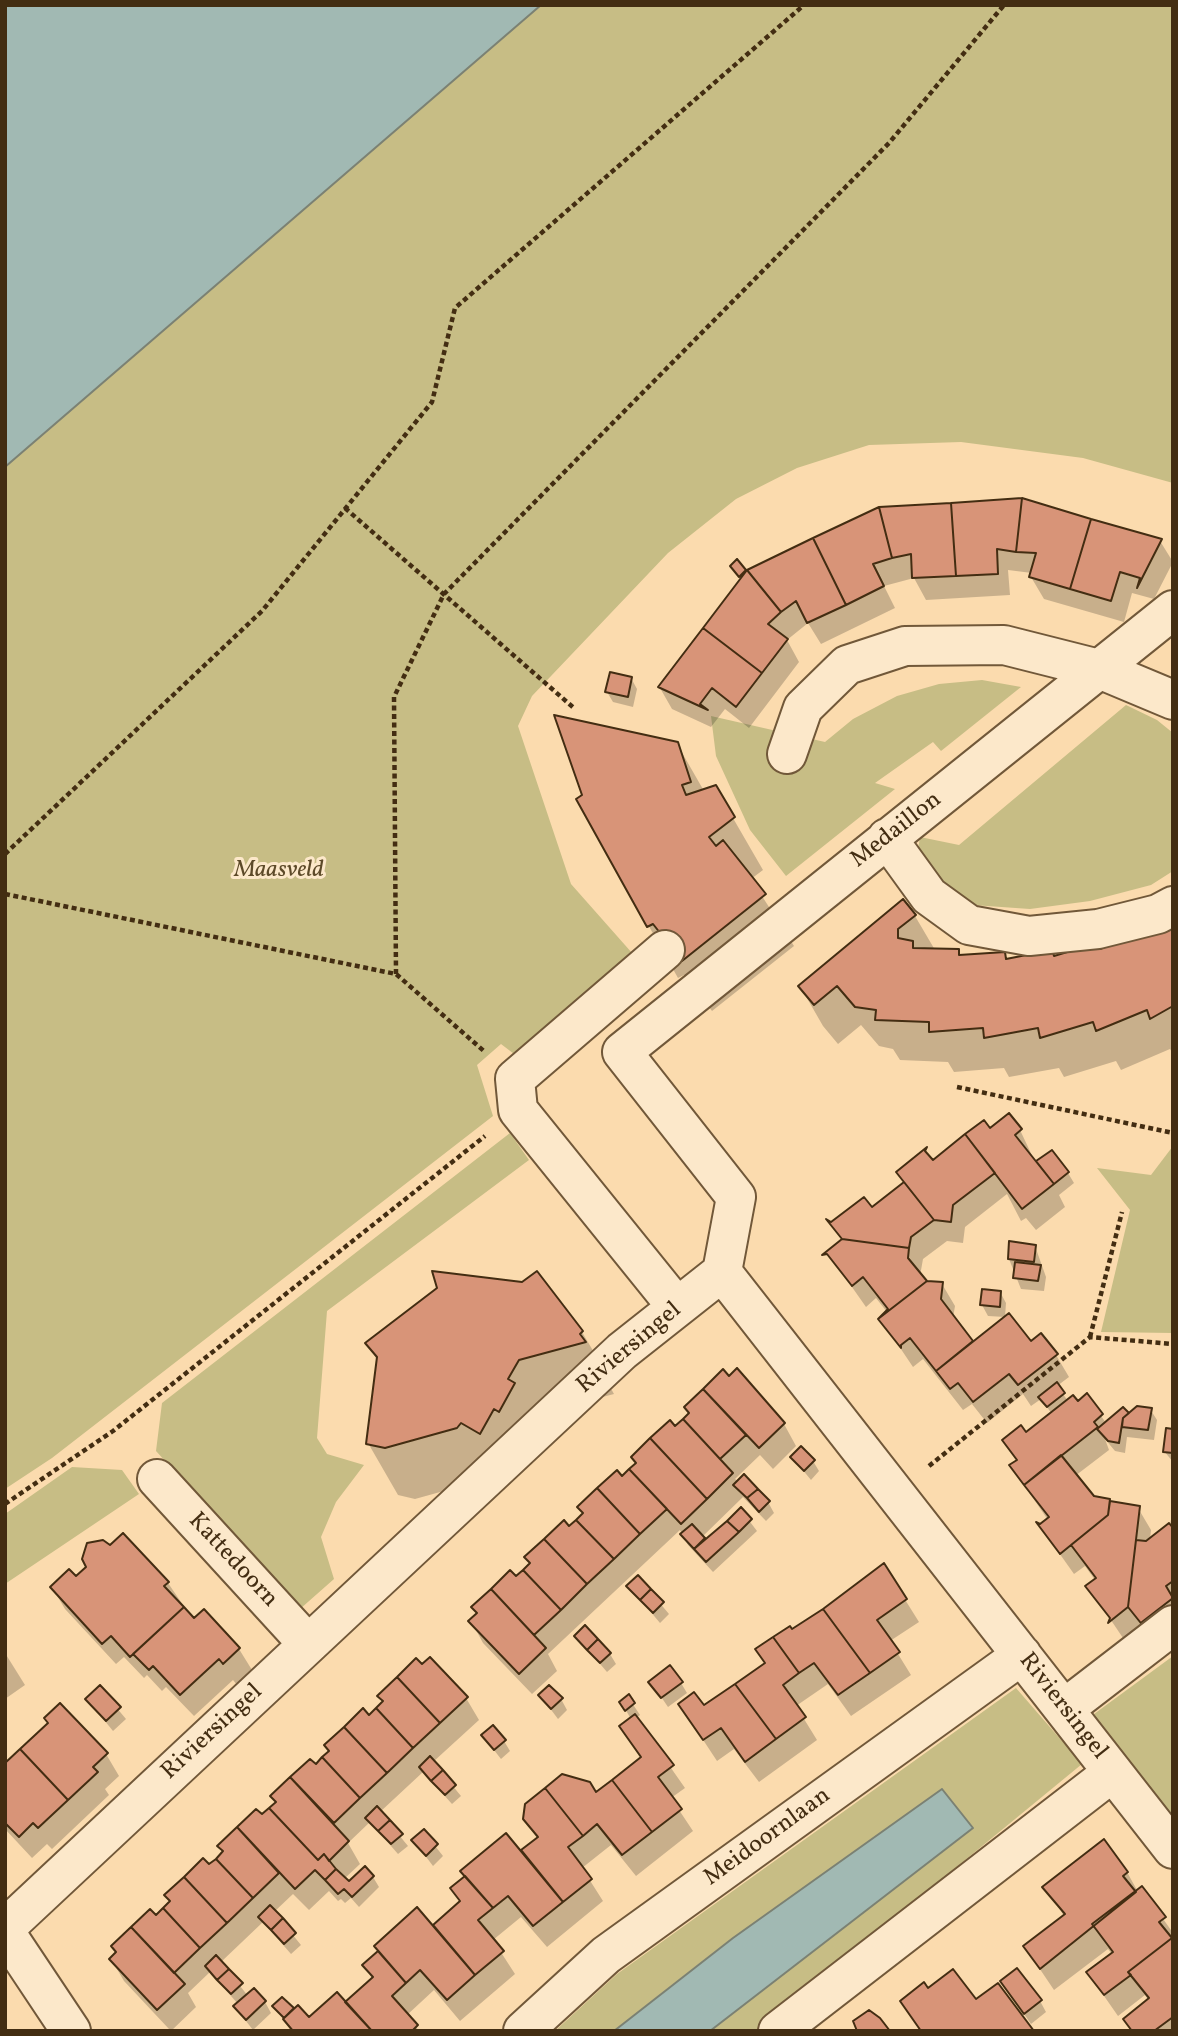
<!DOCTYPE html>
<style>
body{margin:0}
#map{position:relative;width:1178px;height:2036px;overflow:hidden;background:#fbdbae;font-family:Vollkorn,serif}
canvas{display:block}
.frame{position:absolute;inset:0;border:7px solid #432d12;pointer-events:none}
</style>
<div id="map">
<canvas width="1178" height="2036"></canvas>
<div class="frame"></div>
</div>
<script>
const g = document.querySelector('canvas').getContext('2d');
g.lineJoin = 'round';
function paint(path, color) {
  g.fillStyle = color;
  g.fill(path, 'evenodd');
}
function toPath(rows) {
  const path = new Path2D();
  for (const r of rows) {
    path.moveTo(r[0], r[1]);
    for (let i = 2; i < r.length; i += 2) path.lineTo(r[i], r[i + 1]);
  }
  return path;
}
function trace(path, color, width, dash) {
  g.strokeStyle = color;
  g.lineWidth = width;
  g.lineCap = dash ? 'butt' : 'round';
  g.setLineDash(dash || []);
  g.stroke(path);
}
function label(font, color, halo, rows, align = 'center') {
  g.font = font + ' Vollkorn,serif';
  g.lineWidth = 6;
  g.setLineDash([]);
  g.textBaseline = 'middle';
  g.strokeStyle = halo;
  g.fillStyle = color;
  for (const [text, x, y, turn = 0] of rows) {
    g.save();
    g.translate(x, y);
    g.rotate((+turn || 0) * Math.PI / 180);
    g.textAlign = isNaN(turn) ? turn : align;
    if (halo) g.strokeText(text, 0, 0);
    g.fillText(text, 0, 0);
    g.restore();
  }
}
paint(toPath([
 [541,5,1173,5,1173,483,1083,458,961,442,869,445,797,468,736,499,668,553,532,696,518,726,571,884,640,962,518,1057,501,1044,477,1065,493,1116,52,1458,5,1489,5,467],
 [982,680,1021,687,941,751,933,742,875,783,895,789,786,876,750,830,716,756,711,716,825,742,853,719,897,696,939,684],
 [1126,705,1157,720,1173,733,1173,871,1151,885,1090,901,1030,909,973,905,937,888,916,861,920,837,959,845],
 [510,1133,529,1160,327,1311,317,1438,327,1454,364,1465,336,1502,321,1537,334,1579,300,1609,156,1451,162,1403],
 [1173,1146,1173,1333,1101,1332,1130,1210,1097,1168,1151,1175],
 [72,1467,122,1470,139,1494,5,1584,5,1514],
 [1173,1656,1173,1822,1090,1717],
 [1016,1688,1082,1764,757,2031,710,2031,973,1828,733,1938,614,2031,555,2031,617,1974]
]), '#c7bd85');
const water = toPath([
 [5,5,541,5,5,467,5,5],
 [942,1789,973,1828,710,2031,614,2031,733,1938,942,1789]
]);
paint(water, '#a1b9b3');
trace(water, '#7b8173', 2);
paint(toPath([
 [879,509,1160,541,1173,562,1154,599,1132,593,1124,622,1044,599,1031,577,1032,573,1008,570,1010,595,926,600,914,578,884,586,895,608,821,644,808,623,787,640,799,662,749,728,725,709,711,727,672,709,660,688,741,581,732,566,737,562,747,574],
 [631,678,637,689,633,707,613,702,607,692],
 [677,744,704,791,715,787,763,870,751,879,794,946,712,1011,684,975,678,978,578,800],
 [915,916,935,950,958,951,961,957,1004,954,1007,961,1100,951,1173,923,1173,1054,1170,1049,1121,1070,1116,1061,1064,1077,1059,1068,1009,1077,1004,1068,954,1072,948,1062,900,1060,893,1049,879,1046,861,1025,838,1044,823,1026,800,986],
 [1020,1130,1036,1164,1052,1152,1068,1173,1074,1183,1059,1195,1065,1207,1036,1230,1026,1218,1021,1221,1007,1194,965,1227,963,1243,947,1241,923,1259,920,1276,926,1283,942,1284,955,1306,953,1318,972,1343,1030,1343,1056,1355,1069,1377,1057,1386,1068,1401,1077,1404,1087,1396,1106,1423,1150,1409,1157,1420,1154,1440,1127,1437,1125,1453,1115,1451,1105,1439,1109,1450,1075,1476,1093,1498,1138,1508,1151,1530,1150,1540,1170,1524,1173,1510,1173,1629,1125,1641,1088,1586,1095,1580,1085,1566,1074,1574,1040,1526,1048,1520,1011,1466,1017,1462,1004,1440,1026,1434,1052,1414,1041,1399,1031,1406,1023,1394,987,1423,972,1404,963,1410,923,1359,913,1367,880,1318,887,1312,876,1298,866,1307,828,1253,842,1241,832,1223,872,1210,905,1184,898,1172,932,1163,990,1131],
 [1035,1246,1046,1277,1044,1291,1021,1289,1009,1259],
 [1000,1292,1006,1303,1005,1317,988,1316,982,1305],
 [582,1332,612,1383,609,1385,614,1394,549,1411,510,1484,491,1473,487,1479,415,1499,398,1495,368,1443,379,1363,367,1343],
 [737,1371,784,1424,796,1446,773,1469,760,1455,735,1479,768,1502,774,1513,766,1521,743,1497,702,1537,707,1542,741,1510,757,1531,713,1572,688,1545,680,1530,548,1654,557,1671,532,1694,483,1643,471,1621,478,1615,473,1608,510,1573,516,1578,531,1565,526,1557,569,1529,690,1415,686,1407,723,1372,728,1378],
 [1173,1431,1173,1462,1164,1451],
 [792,1457,813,1461,819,1471,811,1480],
 [884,1566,919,1622,890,1641,911,1675,851,1716,828,1684,796,1706,817,1740,759,1782,734,1749,717,1761,680,1705,704,1708,766,1664,792,1632],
 [638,1577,669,1614,660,1623,629,1586],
 [76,1579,168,1583,194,1621,239,1649,252,1670,237,1685,233,1680,194,1716,166,1687,162,1691,147,1675,144,1678,124,1657,116,1664,65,1609,52,1587],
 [576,1636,610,1654,616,1664,607,1672],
 [5,1653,25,1685,5,1699],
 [651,1682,681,1683,687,1693,668,1707],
 [100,1688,126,1719,113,1731,87,1699],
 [540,1695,561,1699,567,1710,558,1719],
 [379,1696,466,1698,479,1720,433,1762,461,1796,452,1804,423,1772,380,1812,408,1846,398,1854,370,1822,348,1843,360,1864,344,1879,348,1884,373,1877,379,1887,359,1907,351,1898,345,1903,341,1899,338,1901,329,1891,309,1910,293,1894,274,1912,301,1945,291,1954,263,1922,221,1962,248,1996,265,2002,271,2013,253,2030,235,2007,238,2004,210,1972,188,1993,196,2007,171,2031,167,2031,169,2029,124,1981,111,1959,171,1903,166,1896,209,1867,223,1853,219,1846,256,1811,262,1817,277,1803,273,1796,310,1761,316,1766,330,1753,326,1746,369,1717,383,1703],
 [628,1697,640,1715,636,1718,685,1788,671,1798,693,1831,636,1876,611,1845,582,1868,603,1901,547,1947,521,1917,493,1940,515,1974,460,2021,434,1990,407,2015,419,2031,292,2031,275,2006,282,1999,294,2011,309,2019,345,2004,373,1980,364,1965,379,1952,376,1947,432,1927,461,1903,452,1889,521,1853,538,1840,525,1818,596,1794,641,1759,621,1727,631,1719,621,1702],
 [483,1736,504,1741,510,1751,501,1759],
 [106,1754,119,1776,105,1789,109,1795,52,1849,47,1844,32,1858,5,1829,5,1765],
 [424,1832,443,1856,433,1866,414,1841],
 [1127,1872,1138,1892,1142,1889,1173,1933,1173,2031,1131,2031,1125,2019,1149,2001,1145,1995,1118,2016,1088,1973,1112,1954,1108,1949,1054,1990,1025,1947,1064,1916,1045,1886],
 [1002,1982,1040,2001,1046,2012,1031,2024]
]), '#0003');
const building = toPath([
 [1022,498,1091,519,1070,589,1029,577,1036,553,1016,552,1022,498],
 [1022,498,1016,552,997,549,998,574,956,576,951,503,1022,498],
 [951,503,956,576,912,578,911,554,892,558,879,507,951,503],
 [879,507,892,558,873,564,884,586,846,605,813,538,879,507],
 [1091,519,1162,539,1137,588,1140,578,1120,572,1111,601,1070,589,1091,519],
 [813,538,846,605,807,623,796,601,781,612,747,570,813,538],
 [737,559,746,570,739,577,730,566,737,559],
 [747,570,781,612,768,624,788,639,762,673,703,628,747,570],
 [703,628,762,673,736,707,712,688,700,704,708,710,658,687,703,628],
 [610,672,632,677,628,697,605,692,610,672],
 [554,715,678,742,691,782,682,785,686,795,716,785,735,817,709,837,716,846,723,840,766,894,682,961,653,924,647,927,576,799,582,795,554,715],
 [903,899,916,915,898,929,898,938,913,941,913,948,959,949,959,955,1005,952,1006,959,1052,950,1054,956,1097,943,1100,949,1173,921,1173,1006,1150,1019,1147,1010,1096,1031,1093,1022,1040,1038,1038,1028,984,1038,983,1028,929,1032,929,1022,875,1020,876,1010,855,1007,837,986,814,1005,798,986,903,899],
 [1009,1113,1022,1129,1015,1135,1054,1184,1022,1209,965,1134,984,1120,990,1128,1009,1113],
 [965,1134,995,1173,953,1205,951,1222,934,1220,896,1172,927,1147,925,1151,933,1160,965,1134],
 [1052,1150,1069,1172,1054,1184,1036,1161,1052,1150],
 [904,1182,934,1220,911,1237,909,1248,842,1239,826,1219,831,1222,864,1197,872,1207,904,1182],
 [842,1239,909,1248,908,1258,927,1281,878,1319,888,1309,863,1277,852,1286,827,1254,822,1255,842,1239],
 [1009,1241,1036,1245,1034,1262,1008,1259,1009,1241],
 [1015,1262,1041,1265,1038,1281,1013,1278,1015,1262],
 [432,1271,522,1282,537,1271,583,1331,580,1334,586,1342,519,1360,508,1379,515,1383,499,1412,494,1409,480,1434,461,1423,457,1428,385,1448,366,1444,377,1357,365,1343,437,1288,432,1271],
 [927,1281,943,1282,941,1299,973,1341,936,1371,910,1338,901,1345,901,1348,878,1319,927,1281],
 [982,1289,1001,1291,1000,1307,980,1305,982,1289],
 [1009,1313,1031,1341,1041,1333,1058,1354,1018,1385,1009,1374,973,1402,958,1383,950,1389,936,1371,1009,1313],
 [737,1368,785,1423,759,1448,703,1389,723,1369,729,1376,737,1368],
 [1057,1382,1065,1393,1047,1407,1038,1397,1057,1382],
 [703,1389,746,1435,720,1459,683,1419,689,1413,684,1407,703,1389],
 [1087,1393,1103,1414,1094,1422,1098,1427,1024,1485,1009,1465,1017,1460,1002,1440,1021,1425,1026,1432,1073,1395,1078,1401,1087,1393],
 [1137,1406,1152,1408,1148,1430,1122,1427,1123,1418,1137,1406],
 [1123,1407,1129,1413,1123,1418,1119,1443,1108,1441,1097,1429,1123,1407],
 [683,1419,733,1473,707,1499,650,1438,670,1420,675,1426,683,1419],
 [1166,1428,1173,1429,1173,1453,1163,1452,1166,1428],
 [650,1438,707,1499,681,1524,629,1469,636,1463,631,1457,650,1438],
 [801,1446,815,1460,804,1471,790,1457,801,1446],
 [1061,1455,1094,1496,1110,1499,1108,1515,1060,1554,1036,1522,1040,1524,1049,1517,1024,1485,1061,1455],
 [629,1469,667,1509,640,1534,597,1488,617,1470,622,1476,629,1469],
 [744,1474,758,1489,747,1498,733,1485,744,1474],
 [597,1488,640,1534,614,1559,576,1520,583,1513,577,1507,597,1488],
 [758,1489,770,1501,759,1512,747,1498,758,1489],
 [1110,1501,1140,1506,1128,1607,1108,1623,1110,1618,1085,1586,1096,1578,1071,1545,1108,1515,1110,1501],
 [741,1507,752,1519,739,1532,727,1521,741,1507],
 [564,1520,569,1526,576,1520,614,1559,587,1584,544,1539,564,1520],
 [727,1521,739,1532,706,1562,694,1549,727,1521],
 [1169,1523,1173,1528,1173,1581,1166,1586,1173,1598,1142,1622,1144,1627,1128,1607,1136,1540,1146,1541,1169,1523],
 [692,1524,705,1538,694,1549,680,1534,692,1524],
 [123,1533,169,1582,164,1586,184,1607,130,1657,111,1636,102,1644,50,1587,69,1569,76,1576,86,1567,82,1559,87,1543,103,1540,110,1545,123,1533],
 [544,1539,587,1584,561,1610,523,1570,530,1563,524,1557,544,1539],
 [884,1563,907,1599,877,1620,900,1652,870,1673,823,1609,884,1563],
 [510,1570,516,1576,523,1570,561,1610,534,1635,491,1589,510,1570],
 [638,1575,651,1589,640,1600,626,1586,638,1575],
 [491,1589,546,1648,519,1674,468,1621,477,1613,471,1607,491,1589],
 [651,1589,664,1602,653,1613,640,1600,651,1589],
 [184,1607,194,1618,204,1609,240,1648,223,1664,219,1659,180,1695,153,1666,149,1670,133,1654,184,1607],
 [823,1609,870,1673,838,1695,814,1663,799,1673,773,1637,790,1626,792,1629,823,1609],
 [585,1625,598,1639,587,1650,574,1636,585,1625],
 [773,1637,799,1673,783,1685,806,1717,776,1739,735,1684,765,1663,755,1649,773,1637],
 [598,1639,611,1653,600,1663,587,1650,598,1639],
 [430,1657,468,1697,440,1723,397,1677,416,1658,422,1664,430,1657],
 [670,1665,683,1682,661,1698,648,1682,670,1665],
 [397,1677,440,1723,413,1748,376,1708,383,1701,377,1696,397,1677],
 [735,1684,776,1739,745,1762,721,1728,703,1740,678,1704,694,1692,704,1705,735,1684],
 [100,1685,121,1707,106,1721,85,1699,100,1685],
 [549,1685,563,1698,551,1709,538,1695,549,1685],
 [629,1694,635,1703,625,1711,619,1702,629,1694],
 [60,1703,108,1753,93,1767,98,1772,68,1800,20,1749,48,1723,44,1718,60,1703],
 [363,1708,369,1715,376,1708,413,1748,387,1773,344,1727,363,1708],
 [635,1714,674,1765,658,1777,682,1809,652,1832,612,1780,641,1757,619,1726,635,1714],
 [493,1725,506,1740,494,1750,481,1735,493,1725],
 [344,1727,387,1773,360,1798,322,1757,329,1751,324,1745,344,1727],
 [20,1749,68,1800,38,1828,33,1823,19,1837,5,1823,5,1763,20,1749],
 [430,1756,443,1770,431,1781,419,1767,430,1756],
 [322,1757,360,1798,334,1823,290,1777,310,1759,316,1764,322,1757],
 [443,1770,456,1785,445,1795,431,1781,443,1770],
 [562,1774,590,1782,596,1792,612,1780,652,1832,622,1855,597,1824,583,1836,545,1788,562,1774],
 [290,1777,349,1841,329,1861,324,1854,318,1860,269,1808,276,1802,270,1796,290,1777],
 [545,1788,583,1836,568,1847,592,1879,563,1902,521,1850,538,1837,523,1819,525,1804,545,1788],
 [377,1806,390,1820,378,1831,365,1818,377,1806],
 [269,1808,318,1860,324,1854,336,1869,325,1880,315,1870,295,1889,237,1827,256,1809,262,1814,269,1808],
 [390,1820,403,1834,391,1844,378,1831,390,1820],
 [237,1827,279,1873,253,1898,216,1859,223,1851,217,1846,237,1827],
 [424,1829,438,1844,426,1856,411,1840,424,1829],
 [506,1833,563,1902,533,1926,508,1896,493,1908,460,1871,506,1833],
 [1104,1839,1128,1872,1123,1876,1136,1892,1040,1969,1023,1946,1065,1914,1042,1887,1104,1839],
 [203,1858,209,1864,216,1859,253,1898,227,1923,184,1877,203,1858],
 [365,1866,374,1876,352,1897,344,1889,338,1894,325,1880,336,1869,349,1881,365,1866],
 [465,1876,493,1908,478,1920,504,1951,475,1975,433,1925,460,1901,450,1888,465,1876],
 [184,1877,227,1923,200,1948,163,1908,170,1901,164,1895,184,1877],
 [1142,1886,1166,1917,1159,1922,1172,1938,1128,1972,1131,1975,1104,1995,1086,1972,1113,1952,1092,1924,1142,1886],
 [270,1905,283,1918,271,1930,258,1917,270,1905],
 [417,1907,475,1975,447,2000,420,1970,406,1983,374,1946,417,1907],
 [163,1908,200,1948,174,1973,131,1927,150,1909,156,1915,163,1908],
 [283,1918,296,1933,284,1944,271,1930,283,1918],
 [131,1927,185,1984,157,2010,109,1959,116,1952,111,1946,131,1927],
 [1172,1938,1173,2017,1154,2031,1132,2031,1123,2019,1149,1998,1128,1972,1172,1938],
 [378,1951,406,1983,392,1996,418,2025,412,2031,372,2031,345,2002,373,1977,362,1965,378,1951],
 [216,1955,229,1969,217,1980,205,1966,216,1955],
 [1017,1968,1042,2000,1024,2014,1000,1981,1017,1968],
 [229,1969,243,1983,231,1994,217,1980,229,1969],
 [953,1969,976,1999,998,1983,1034,2031,921,2031,900,2001,924,1982,928,1988,953,1969],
 [254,1988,266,2001,246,2020,233,2006,254,1988],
 [337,1992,372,2031,293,2031,283,2019,298,2005,309,2017,337,1992],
 [282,1997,294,2008,284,2018,272,2006,282,1997],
 [869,2010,880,2018,890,2031,857,2031,853,2021,869,2010]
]);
paint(building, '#d89478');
trace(building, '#432d12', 2);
const minor = toPath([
 [787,754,803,708,847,665,905,646,1004,645,1099,669,1173,700],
 [887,838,929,896,969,925,1029,936,1098,929,1158,914,1173,906],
 [665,950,515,1079,518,1110,677,1307],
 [722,1272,736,1197,622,1052,1173,610],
 [722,1272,1173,1849],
 [157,1479,308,1644],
 [1064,1709,1173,1625],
 [5,1928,622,1351,722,1272],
 [5,1932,71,2031],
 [523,2031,606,1955,1022,1655],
 [778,2031,1113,1772]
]);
trace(minor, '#715839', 42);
trace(toPath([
 [345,508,575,709],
 [5,854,262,611,432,402,455,308,804,5],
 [5,894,396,974,485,1052],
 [396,974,394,697,444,594,889,143,1004,5],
 [957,1087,1173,1133],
 [1090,1337,1122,1212],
 [929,1466,1090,1337,1173,1344],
 [5,1504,113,1431,485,1136]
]), '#432d12', 4.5, [5, 3.5]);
trace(minor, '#fce8ca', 38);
label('24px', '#432d12', '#fce8ca', [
 ["Medaillon",897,831,-38],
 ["Riviersingel",630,1349,-40],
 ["Kattedoorn",232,1561,47],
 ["Riviersingel",1062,1707,52],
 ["Riviersingel",213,1733,-43],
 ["Meidoornlaan",768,1838,-36]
]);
label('italic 24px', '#5d4a29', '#fce8ca', [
 ["Maasveld",279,872]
]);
</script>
